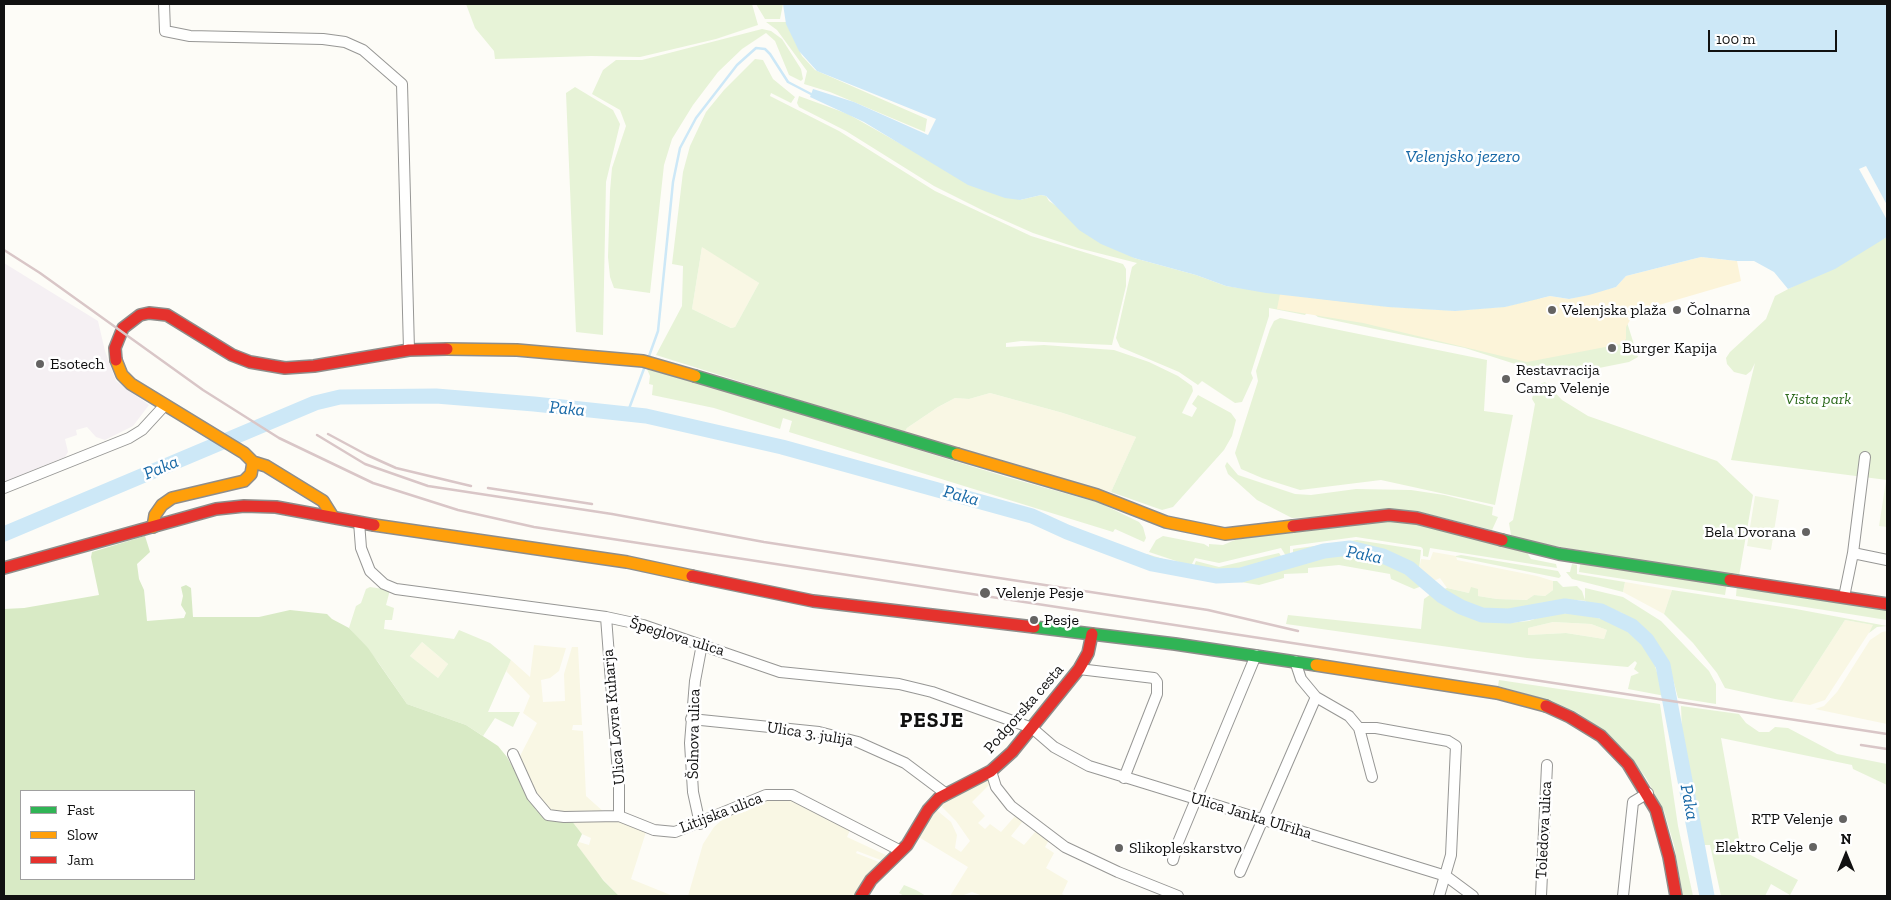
<!DOCTYPE html>
<meta charset="utf-8">
<style>
body{margin:0}
#map{position:relative;width:1891px;height:900px;overflow:hidden;background:#fdfcf7;font-family:"Zilla Slab",serif}
canvas{display:block}
.frame{position:absolute;inset:0;border:5px solid #111;pointer-events:none}
.legend{position:absolute;left:20px;top:790px;width:175px;height:90px;box-sizing:border-box;background:#fff;border:1px solid #a0a0a0;margin:0;padding:6px 9px;list-style:none;font-size:15px;color:#111}
.legend li{display:flex;align-items:center;gap:10px;height:25px}
.legend b{width:25px;border:1px solid #a0a0a0}
.north{position:absolute;left:1821px;top:830px;width:50px;height:50px;-webkit-text-stroke:4px #fff;paint-order:stroke;rotate:0deg;font-size:14px;font-weight:700;line-height:20px;text-align:center;color:#111}
.north::after{content:'';display:block;margin:auto;width:18px;height:22px;background:#111;clip-path:polygon(50% 0,100% 100%,50% 72%,0 100%)}
.scale{position:absolute;left:1708px;top:30px;width:129px;height:22px;box-sizing:border-box;border:2px solid #111;border-top:0;padding-left:6px;font-size:15px;line-height:18px;white-space:nowrap;color:#111;-webkit-text-stroke:4px #fff;paint-order:stroke}
</style>
<div id="map">
<canvas width="1891" height="900"></canvas>
<div class="frame"></div>
<ul class="legend">
<li><b style="height:6px;background:#30b455"></b>Fast</li>
<li><b style="height:6px;background:#ff9f0a"></b>Slow</li>
<li><b style="height:6px;background:#e5322d"></b>Jam</li>
</ul>
<div class="north">N</div>
<div class="scale">100 m</div>
</div>
<script>
const g = document.querySelector('canvas').getContext('2d');
g.lineJoin = 'round';
function paint(path, color) {
  g.fillStyle = color;
  g.fill(path, 'evenodd');
}
function toPath(rows) {
  const path = new Path2D();
  for (const r of rows) {
    path.moveTo(r[0], r[1]);
    for (let i = 2; i < r.length; i += 2) path.lineTo(r[i], r[i + 1]);
  }
  return path;
}
function trace(path, color, width, dash) {
  g.strokeStyle = color;
  g.lineWidth = width;
  g.lineCap = dash ? 'butt' : 'round';
  g.setLineDash(dash || []);
  g.stroke(path);
}
function label(font, color, halo, rows, align = 'center') {
  g.font = font + ' "Zilla Slab",serif';
  g.lineWidth = 5;
  g.setLineDash([]);
  g.textBaseline = 'middle';
  g.strokeStyle = halo;
  g.fillStyle = color;
  for (const [text, x, y, turn = 0] of rows) {
    g.save();
    g.translate(x, y);
    g.rotate((+turn || 0) * Math.PI / 180);
    g.textAlign = isNaN(turn) ? turn : align;
    if (halo) g.strokeText(text, 0, 0);
    g.fillText(text, 0, 0);
    g.restore();
  }
}
paint(toPath([
 [4,263,98,321,105,351,116,381,149,405,133,426,105,440,96,437,87,427,76,430,77,435,65,439,68,452,65,457,4,482]
]), '#f5f0f3');
paint(toPath([
 [702,247,705,247,759,283,735,327,731,328,692,309],
 [990,393,1063,413,1136,437,1111,492,1041,474,904,433,907,428,938,407,955,398,969,399],
 [1433,552,1456,556,1457,560,1537,576,1553,581,1553,590,1545,596,1534,595,1528,600,1497,599,1478,596,1478,589,1469,593,1447,588,1440,578,1432,582,1419,570,1421,559,1430,560],
 [1625,582,1672,590,1664,614,1623,592],
 [1845,620,1874,625,1825,700,1810,705,1792,702],
 [1553,622,1591,624,1607,630,1604,639,1566,633,1528,635,1528,628],
 [1887,631,1887,724,1815,709,1824,706,1837,692,1870,640,1882,632],
 [422,642,448,664,438,678,410,656],
 [534,645,566,648,559,671,550,678,541,680,543,702,565,701,564,674,572,647,578,647,582,725,573,725,572,730,583,731,586,796,605,813,556,815,540,806,519,758,537,723,523,713,530,696,506,671,511,660,530,677],
 [985,778,990,784,972,802,985,816,978,823,985,829,990,824,1001,832,1016,815,1023,821,1011,836,1024,845,1036,831,1049,840,1045,847,1054,853,1046,868,1068,881,1062,894,1066,896,983,896,972,892,961,896,950,896,968,867,917,836,934,808,951,822,957,835,955,848,961,852,970,841,956,821,938,803],
 [769,798,791,799,850,830,847,837,890,857,886,862,857,851,856,853,884,864,857,896,688,896,703,844,714,827,727,815],
 [612,817,646,832,631,879,673,896,618,895,594,870,577,845,579,842,589,845,591,838,582,834,571,820]
]), '#f9f7e4');
paint(toPath([
 [466,4,752,4,758,25,716,39,640,57,591,56,495,59,494,51,475,28],
 [756,4,783,4,780,19,765,19],
 [766,22,786,22,802,56,815,70,927,119,925,132,830,92,804,84,807,71,777,30],
 [762,29,771,31,782,39,801,69,803,79,801,81,789,75,775,41,766,33,742,49,718,72,693,105,672,139,664,165,650,293,614,288,610,277,608,257,610,191,612,168,626,126,620,110,592,94,603,70,616,60,642,60],
 [755,59,763,60,773,79,795,97,791,103,771,93,770,96,839,131,935,191,1031,236,1123,264,1126,269,1126,286,1112,345,1021,341,1006,343,1006,347,1044,345,1114,350,1149,362,1178,376,1192,386,1193,391,1182,413,1192,417,1197,408,1192,404,1198,395,1231,413,1236,420,1232,436,1224,450,1173,507,1162,510,1111,492,1136,437,1063,413,990,393,969,399,955,398,938,407,907,428,904,433,656,355,682,306,683,266,672,264,683,172,690,146,706,112,724,90],
 [702,247,759,283,735,327,731,328,692,309],
 [575,87,613,110,620,124,606,182,603,335,576,332,566,93],
 [799,96,848,114,915,152,1020,200,1041,195,1046,196,1049,201,1134,258,1196,275,1226,286,1280,294,1308,311,1305,315,1269,308,1269,316,1251,373,1253,378,1242,402,1235,403,1202,381,1198,385,1179,372,1120,347,1116,338,1132,267,1137,263,1078,248,1033,233,988,213,934,186,846,131,799,107,797,103],
 [1887,237,1887,480,1731,460,1755,363,1751,371,1746,375,1734,372,1727,364,1726,358,1730,352,1766,319,1775,296],
 [1318,298,1388,307,1455,311,1505,307,1540,298,1541,301,1624,313,1638,357,1629,362,1579,372,1534,370,1465,348,1318,317,1314,314],
 [1280,318,1487,360,1484,411,1513,415,1495,505,1381,480,1300,490,1262,478,1241,469,1235,453,1258,381,1256,371,1270,329,1274,321],
 [646,367,1010,478,1100,503,1139,522,1143,527,1146,538,1144,542,1115,529,1113,532,789,432,792,421,783,418,780,429,714,408,652,395,653,385,649,384,650,376],
 [1545,382,1562,400,1588,416,1717,461,1753,495,1739,576,1529,542,1511,535,1509,523,1513,520,1526,454,1535,404,1532,399,1535,386],
 [1227,462,1238,475,1295,494,1311,495,1356,489,1411,490,1444,495,1493,507,1492,515,1498,517,1492,530,1424,513,1292,518,1257,500,1228,474,1225,466],
 [1373,521,1407,522,1526,551,1531,559,1556,564,1557,568,1430,548,1428,557,1423,556,1423,549,1421,547,1356,537,1290,546,1290,555,1286,556,1281,548,1219,563,1195,558,1192,564,1188,565,1149,552,1156,540,1163,536,1204,544,1209,547,1209,544,1223,545,1235,540,1303,530],
 [1357,540,1421,550,1419,570,1413,565,1385,552,1361,546,1321,547,1293,558,1293,549],
 [1279,553,1283,559,1232,573,1214,573,1170,565,1145,557,1147,554,1193,568,1196,561,1219,567],
 [1334,555,1351,555,1393,565,1410,574,1422,586,1414,589,1391,579,1390,574,1339,565,1308,568,1308,573,1284,574,1284,578,1259,585,1235,581,1317,557],
 [1461,555,1558,571,1561,576,1559,578,1456,557,1456,556],
 [1581,559,1727,583,1725,595,1579,572],
 [1572,564,1577,565,1577,574,1625,582,1623,592,1572,579,1566,572,1570,572],
 [1553,581,1557,581,1563,587,1577,586,1582,591,1585,600,1585,588,1623,597,1661,621,1709,671,1716,684,1716,704,1678,698,1669,664,1656,644,1641,627,1622,613,1607,607,1586,604,1586,601,1578,600,1540,603,1518,611,1484,611,1460,602,1441,590,1447,588,1469,593,1471,587,1478,589,1478,596,1497,599,1527,600,1534,595,1545,596,1553,590],
 [1737,584,1887,609,1887,620,1736,596],
 [370,587,390,590,386,605,394,608,392,620,385,620,384,629,454,639,459,630,490,643,511,660,488,712,520,712,513,727,495,718,483,736,466,725,407,704,378,662,349,628,356,606,361,603,366,589],
 [422,642,448,664,438,678,410,656],
 [1672,590,1796,609,1887,626,1877,627,1869,633,1873,625,1845,620,1792,702,1775,699,1725,688,1717,673,1693,643,1664,614],
 [1431,594,1462,614,1477,620,1508,623,1529,621,1543,616,1577,612,1619,624,1643,643,1652,657,1665,696,1628,689,1631,676,1639,673,1634,669,1637,663,1635,661,1628,667,1527,658,1286,624,1288,615,1421,629,1424,599],
 [1553,622,1591,624,1607,630,1604,639,1566,633,1528,635,1528,628],
 [1499,680,1660,704,1678,826,1693,896,1683,896,1674,845,1664,811,1646,778,1629,755,1606,733,1578,713,1552,701,1498,686],
 [1681,706,1739,714,1746,723,1759,732,1769,732,1775,727,1788,728,1837,754,1887,764,1887,785,1853,769,1852,765,1721,738,1741,850,1798,880,1790,895,1771,884,1765,896,1721,896,1710,845,1700,845,1682,732],
 [904,885,916,890,926,896,904,896,899,893]
]), '#e7f3d7');
paint(toPath([
 [145,536,150,552,137,564,139,579,144,590,147,621,184,618,186,613,181,605,183,596,181,587,186,585,191,588,193,617,259,617,290,610,327,614,332,619,349,628,368,648,407,704,466,725,498,746,507,757,536,810,548,818,571,820,582,834,577,845,603,880,618,895,623,896,4,896,4,609,24,608,99,595,91,557,92,552],
 [21,791,194,791,194,879,21,879]
]), '#d8eac5');
paint(toPath([
 [1701,257,1737,261,1741,281,1635,312,1626,327,1626,339,1621,344,1527,362,1363,323,1277,309,1280,294,1388,307,1455,311,1505,307,1550,296,1569,299,1616,287,1626,276]
]), '#fcf4d9');
paint(toPath([
 [1886,481,1887,481,1887,527,1879,526],
 [1755,496,1779,500,1771,550,1747,546]
]), '#f0f6e1');
paint(toPath([
 [783,4,1887,4,1887,237,1835,269,1788,289,1774,272,1754,261,1737,261,1701,257,1626,276,1616,287,1589,295,1569,299,1550,296,1505,307,1455,311,1388,307,1266,293,1226,286,1196,275,1134,258,1101,244,1079,230,1046,196,1041,195,1020,200,1005,198,968,185,864,122,810,97,813,89,854,102,928,135,936,119,817,71,799,51,786,24]
]), '#cde8f7');
paint(toPath([
 [1866,166,1887,205,1887,220,1859,169]
]), '#fdfcf7');
trace(toPath([
 [648,359,658,331,673,182,680,148,696,118,737,65,756,48,765,49,770,54,788,82,811,94],
 [627,414,645,366]
]), '#cde8f7', 2.5);
trace(toPath([
 [4,534,315,403,340,397,436,396,534,404,646,416,782,447,1032,516,1067,532,1152,564,1216,576,1241,575,1324,551,1350,548,1383,556,1409,568,1442,596,1461,607,1482,615,1509,616,1565,606,1601,611,1632,626,1647,640,1663,665,1707,896]
]), '#cde8f7', 15);
const street = toPath([
 [164,4,165,31,190,36,323,39,345,42,363,50,402,84,409,350],
 [4,488,129,438,142,430,165,405],
 [359,522,361,548,370,571,384,584,396,589,606,617,643,625,780,672,899,684,932,692,1032,728,1054,747,1089,766,1446,876,1473,896],
 [1853,553,1887,560],
 [1844,597,1853,553,1865,457],
 [606,617,619,786,619,816],
 [1295,661,1301,679,1316,697,1349,716,1359,728,1376,728,1448,741,1456,746,1451,855,1439,896],
 [1079,669,1154,678,1157,682,1157,694,1124,778],
 [691,719,819,732,858,742,905,763,945,793],
 [1359,728,1372,777],
 [513,754,532,796,548,815,564,817,619,816,654,830,675,832,766,795,792,795,901,851],
 [991,771,996,787,1011,806,1065,847,1118,872,1178,896],
 [700,824,693,792,690,743,695,681,702,644],
 [1173,860,1177,845,1256,655],
 [1240,872,1316,697],
 [1541,896,1547,765],
 [1623,896,1633,802,1648,793]
]);
const fast = toPath([
 [695,376,957,454],
 [1502,540,1559,554,1730,580],
 [1034,627,1175,644,1316,665]
]);
const slow = toPath([
 [447,349,517,350,643,361,695,376],
 [116,360,122,375,131,384,244,453,253,462,266,466,323,501,333,517],
 [957,454,1097,495,1166,522,1225,534,1293,526],
 [374,525,627,562,692,576],
 [153,527,155,515,162,505,172,498,244,481,251,474,253,462],
 [1316,665,1497,693,1546,706]
]);
const jam = toPath([
 [116,360,115,348,123,328,140,315,149,313,167,315,232,355,250,362,285,368,314,366,409,350,447,349],
 [1293,526,1389,515,1417,518,1502,540],
 [4,568,216,509,244,506,276,507,374,525],
 [692,576,813,601,1034,627],
 [1730,580,1887,604],
 [1546,706,1570,717,1601,736,1628,764,1656,810,1669,857,1676,896],
 [861,896,871,880,907,845,928,810,939,798,991,771,1012,752,1079,669,1088,653,1092,634]
]);
trace(street, '#979795', 12);
trace(fast, '#8e8d8b', 14);
trace(slow, '#8e8d8b', 14);
trace(jam, '#8e8d8b', 14);
trace(street, '#fffffe', 10);
trace(fast, '#30b455', 11);
trace(slow, '#ff9f0a', 11);
trace(jam, '#e5322d', 11);
trace(toPath([
 [4,250,40,273,203,390,279,438,373,483,458,510,534,527,1887,734],
 [328,434,367,455,396,468,471,486],
 [317,435,365,464,428,486,612,514,764,542,1208,610,1298,631],
 [488,488,592,504],
 [1861,745,1887,749]
]), '#d9c6c7', 2.5);
for (const [x, y, r, color] of [
 [1552,310,5,"#646362"],
 [1677,310,5,"#646362"],
 [1612,348,5,"#646362"],
 [40,364,5,"#646362"],
 [1506,379,5,"#646362"],
 [1806,532,5,"#646362"],
 [985,593,6,"#646362"],
 [1034,620,5,"#646362"],
 [1843,819,5,"#646362"],
 [1813,847,5,"#646362"],
 [1119,848,5,"#646362"]
]) {
  const dot = new Path2D();
  dot.arc(x, y, r, 0, 2 * Math.PI);
  g.fillStyle = color;
  g.fill(dot);
  trace(dot, '#fff', 2);
}
label('16px', '#111', '#fff', [
 ["Velenjska plaža",1562,310],
 ["Čolnarna",1687,310],
 ["Burger Kapija",1622,348],
 ["Esotech",50,364],
 ["Restavracija",1516,370],
 ["Camp Velenje",1516,388],
 ["Bela Dvorana",1796,532,"right"],
 ["Velenje Pesje",996,593],
 ["Pesje",1044,620],
 ["RTP Velenje",1833,819,"right"],
 ["Elektro Celje",1803,847,"right"],
 ["Slikopleskarstvo",1129,848]
], 'left');
label('italic 16px', '#2f6b1f', '#fff', [
 ["Vista park",1818,399]
]);
label('16px', '#111', '#fff', [
 ["Špeglova ulica",677,637,17],
 ["Podgorska cesta",1024,709,-49],
 ["Ulica Lovra Kuharja",614,717,-95],
 ["Šolnova ulica",694,734,-89],
 ["Ulica 3. julija",810,734,9],
 ["Litijska ulica",721,813,-21],
 ["Ulica Janka Ulriha",1251,816,17],
 ["Toledova ulica",1544,830,-87]
]);
label('italic 18px', '#1768a6', '#fff', [
 ["Velenjsko jezero",1463,157],
 ["Paka",567,409,5],
 ["Paka",161,468,-23],
 ["Paka",961,496,15],
 ["Paka",1364,555,11],
 ["Paka",1689,802,79]
]);
g.letterSpacing = '1px';
label('bold 21px', '#111', '#fff', [
 ["PESJE",932,721]
]);
g.letterSpacing = '0px';
</script>
